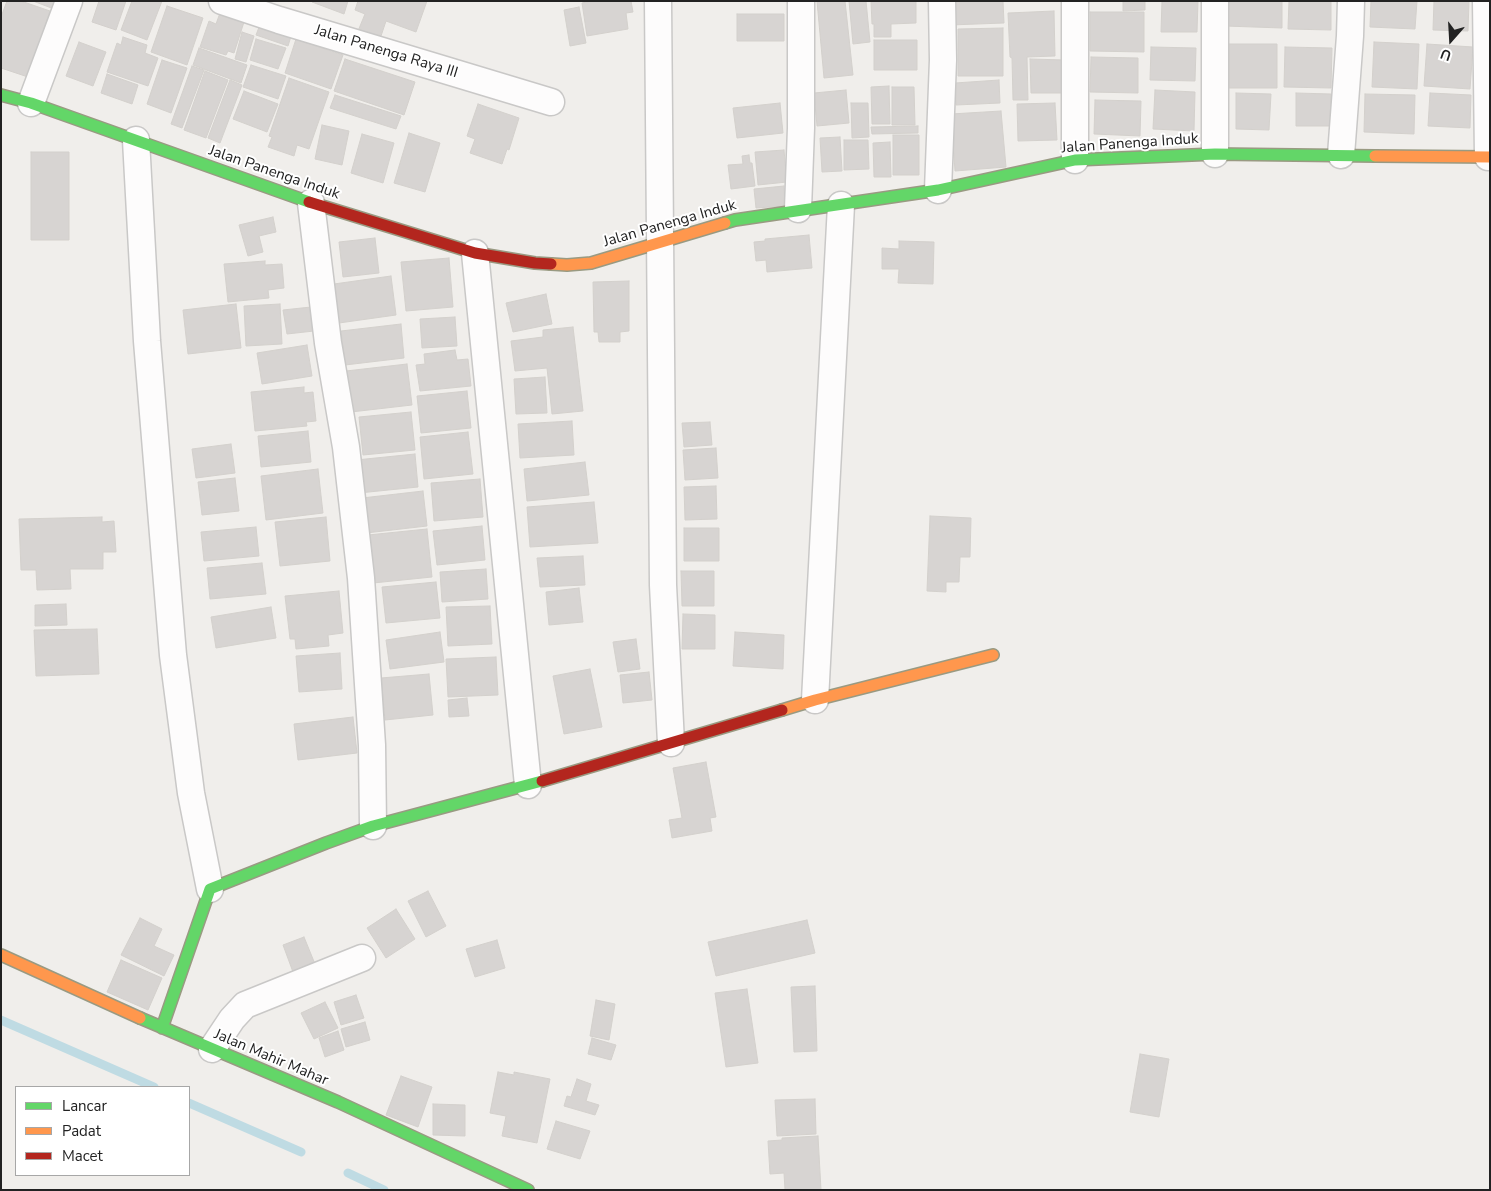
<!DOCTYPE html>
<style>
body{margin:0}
#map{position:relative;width:1491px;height:1191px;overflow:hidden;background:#f0eeeb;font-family:"Nunito Sans",sans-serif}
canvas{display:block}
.frame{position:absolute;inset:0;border:2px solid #222;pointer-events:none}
.legend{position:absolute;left:15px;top:1086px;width:175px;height:90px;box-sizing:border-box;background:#fff;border:1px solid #a7a7a7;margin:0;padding:6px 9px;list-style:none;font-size:15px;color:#222}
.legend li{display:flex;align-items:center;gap:10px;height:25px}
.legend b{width:25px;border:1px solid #a7a7a7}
.north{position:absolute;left:1426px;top:15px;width:50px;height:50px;-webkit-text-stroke:4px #fff;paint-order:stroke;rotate:199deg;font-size:14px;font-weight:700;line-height:20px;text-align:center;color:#222}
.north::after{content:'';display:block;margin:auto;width:18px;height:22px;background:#222;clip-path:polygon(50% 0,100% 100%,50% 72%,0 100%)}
</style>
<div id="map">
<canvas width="1491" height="1191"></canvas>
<div class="frame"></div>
<ul class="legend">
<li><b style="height:6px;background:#63d668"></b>Lancar</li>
<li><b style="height:6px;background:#ff974d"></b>Padat</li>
<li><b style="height:6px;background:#b3261e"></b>Macet</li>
</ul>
<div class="north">U</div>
</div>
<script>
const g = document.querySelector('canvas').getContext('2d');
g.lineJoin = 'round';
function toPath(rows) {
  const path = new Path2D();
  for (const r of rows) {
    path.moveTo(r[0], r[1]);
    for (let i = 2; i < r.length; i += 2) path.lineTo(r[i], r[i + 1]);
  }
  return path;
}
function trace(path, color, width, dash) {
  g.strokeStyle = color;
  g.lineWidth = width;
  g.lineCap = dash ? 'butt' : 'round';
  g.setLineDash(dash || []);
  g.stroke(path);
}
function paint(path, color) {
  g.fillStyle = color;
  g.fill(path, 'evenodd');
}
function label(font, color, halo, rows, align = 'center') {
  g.font = font + ' "Nunito Sans",sans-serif';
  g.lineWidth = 4;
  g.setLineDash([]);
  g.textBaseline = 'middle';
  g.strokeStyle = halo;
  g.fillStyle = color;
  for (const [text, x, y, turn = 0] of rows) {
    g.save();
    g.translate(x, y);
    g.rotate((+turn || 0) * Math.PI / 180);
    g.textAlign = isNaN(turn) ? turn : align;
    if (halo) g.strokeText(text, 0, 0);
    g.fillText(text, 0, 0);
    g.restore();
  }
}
trace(toPath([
 [1,1020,154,1087],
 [189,1103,301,1152],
 [348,1173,384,1190]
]), '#bfdbe3', 9);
const building = toPath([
 [7,1,21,1,50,11,28,77,1,68,1,17,7,1],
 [33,1,57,1,54,9,33,1],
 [99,1,126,1,116,30,92,22,99,1],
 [132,1,162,1,147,40,121,30,132,1],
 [312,1,348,1,344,14,312,2,312,1],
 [358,1,427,1,416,32,386,21,380,39,358,31,365,14,355,10,358,1],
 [591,1,631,1,633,12,626,13,628,29,587,36,582,3,591,1],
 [817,1,845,1,853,75,824,78,817,1],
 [849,1,866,1,870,42,853,44,849,1],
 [871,1,916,1,916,23,891,24,891,37,874,37,874,24,872,24,871,1],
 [949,1,1003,1,1004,23,950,25,949,1],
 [1123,1,1145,1,1145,10,1123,11,1123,1],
 [1162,1,1198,1,1197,32,1161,32,1162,1],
 [1226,1,1282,1,1282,28,1225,26,1226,1],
 [1289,1,1331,1,1331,30,1288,29,1289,1],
 [1371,1,1417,1,1415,29,1370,27,1371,1],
 [1434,1,1469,1,1468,31,1433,30,1434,1],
 [167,6,203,18,187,65,151,52,167,6],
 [579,7,586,43,570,46,564,10,579,7],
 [1054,11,1055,56,1027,57,1028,100,1013,100,1012,58,1010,57,1008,13,1054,11],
 [1090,12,1144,12,1144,52,1090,51,1090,12],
 [220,13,244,22,234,53,228,51,226,55,200,47,209,21,216,24,220,13],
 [737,14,784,14,784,41,737,41,737,14],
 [261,22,292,33,288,46,256,35,261,22],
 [1003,28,1003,76,958,76,958,29,1003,28],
 [242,32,254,36,246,62,235,59,242,32],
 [123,37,147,45,145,53,158,58,148,86,107,72,117,43,121,45,123,37],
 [256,39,286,48,278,69,250,60,256,39],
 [296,39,343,55,331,89,285,73,296,39],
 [874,40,917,40,917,70,874,70,874,40],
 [79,42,106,52,93,86,66,76,79,42],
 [1374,42,1419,44,1417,89,1372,87,1374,42],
 [1229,44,1277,44,1277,88,1229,88,1229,44],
 [1427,44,1473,47,1470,89,1424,86,1427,44],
 [1151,47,1196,48,1195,81,1150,80,1151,47],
 [1285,47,1332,48,1331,88,1284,87,1285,47],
 [199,48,247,65,241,83,193,65,199,48],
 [1091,57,1138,58,1138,93,1090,92,1091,57],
 [345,59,415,82,404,115,334,91,345,59],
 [1030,59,1065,60,1065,93,1031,93,1030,59],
 [162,60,187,68,171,113,147,104,162,60],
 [251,65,286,76,278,99,243,87,251,65],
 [192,66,204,70,182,128,171,124,192,66],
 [205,71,228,80,206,138,184,130,205,71],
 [107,74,138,85,132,104,101,93,107,74],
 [289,78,329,92,309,149,297,145,294,156,268,147,272,137,269,136,289,78],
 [230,80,242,85,220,143,208,138,230,80],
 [999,80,1000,103,956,105,955,83,999,80],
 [889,86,890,124,872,124,871,87,889,86],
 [892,87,914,87,915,125,892,125,892,87],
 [846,90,849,123,817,126,814,93,846,90],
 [1155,90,1195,92,1194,131,1153,129,1155,90],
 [244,91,278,104,267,132,233,119,244,91],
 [1236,93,1271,94,1269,130,1236,129,1236,93],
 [1296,93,1331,94,1331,126,1296,126,1296,93],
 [1430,93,1471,95,1470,128,1428,126,1430,93],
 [1365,94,1415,95,1414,134,1364,132,1365,94],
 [335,95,401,116,396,129,330,108,335,95],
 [1095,100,1141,101,1140,136,1094,134,1095,100],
 [780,103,783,133,737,138,733,108,780,103],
 [851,103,868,103,869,137,852,138,851,103],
 [1055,103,1057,140,1018,141,1017,104,1055,103],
 [478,104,519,118,509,150,507,149,502,164,470,153,475,139,467,136,478,104],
 [1001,111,1006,167,955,171,951,114,1001,111],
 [322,125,349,131,342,165,315,159,322,125],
 [918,126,918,133,872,134,871,127,918,126],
 [409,133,440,143,425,192,394,183,409,133],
 [362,134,394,143,383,183,351,173,362,134],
 [893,135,919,135,919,175,893,175,893,135],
 [840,137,842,171,822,172,820,138,840,137],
 [844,140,868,140,869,169,844,170,844,140],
 [890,142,891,177,874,177,873,143,890,142],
 [784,150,787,182,758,185,755,152,784,150],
 [31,152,69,152,69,240,31,240,31,152],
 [749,155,750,163,752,163,755,186,731,189,728,165,743,164,742,156,749,155],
 [784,186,785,206,756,208,754,189,784,186],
 [273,217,276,232,259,236,263,252,248,256,239,225,273,217],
 [809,235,812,268,767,272,766,260,756,261,754,242,765,241,765,239,809,235],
 [375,238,379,273,343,277,339,242,375,238],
 [899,241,934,242,933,284,898,283,899,269,882,269,882,248,899,249,899,241],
 [449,258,453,307,406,311,401,262,449,258],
 [265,261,265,265,282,264,284,288,268,290,269,298,228,302,224,264,265,261],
 [391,276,396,315,339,323,334,284,391,276],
 [629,281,629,331,620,332,620,342,599,342,598,332,594,332,593,282,629,281],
 [546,294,552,324,513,332,506,303,546,294],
 [236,304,241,348,188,354,183,310,236,304],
 [280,304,282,344,246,346,244,306,280,304],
 [311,307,314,331,287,334,283,310,311,307],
 [455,317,457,346,422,348,420,319,455,317],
 [401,324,404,358,345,365,341,331,401,324],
 [573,327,583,411,552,414,547,368,515,371,511,341,543,337,543,330,573,327],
 [307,345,312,376,262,384,257,353,307,345],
 [455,350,457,360,468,359,471,386,420,391,416,365,425,364,424,354,455,350],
 [407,364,412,405,351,412,346,371,407,364],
 [545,377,547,413,516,414,514,379,545,377],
 [304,387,304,393,313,392,316,421,306,422,307,426,255,431,251,392,304,387],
 [467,391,471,428,421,433,417,396,467,391],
 [411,412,415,450,363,455,359,417,411,412],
 [572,421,574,455,520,458,518,424,572,421],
 [710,422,712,445,684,447,682,423,710,422],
 [308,431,311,462,261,467,258,436,308,431],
 [468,432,473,474,424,479,420,437,468,432],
 [231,444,235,473,196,478,192,449,231,444],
 [716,448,718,478,685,480,683,450,716,448],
 [415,454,418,487,359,493,356,460,415,454],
 [585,462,589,495,527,501,524,469,585,462],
 [318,469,323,513,266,520,261,476,318,469],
 [235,478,239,511,202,515,198,482,235,478],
 [480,479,483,517,434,521,431,483,480,479],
 [716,486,717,519,685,520,684,487,716,486],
 [423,491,427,526,366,533,362,498,423,491],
 [594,502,598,543,530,547,527,507,594,502],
 [930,516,971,518,970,557,960,557,959,582,946,582,946,592,927,591,930,516],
 [102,517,102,522,114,521,116,552,103,552,103,569,70,569,71,589,37,590,36,570,21,570,19,519,102,517],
 [326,517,330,561,280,566,275,522,326,517],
 [482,526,485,560,437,565,433,531,482,526],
 [256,527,259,556,204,561,201,532,256,527],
 [684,528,719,528,719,561,684,561,684,528],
 [427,529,432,577,373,583,368,535,427,529],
 [583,556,585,585,540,587,537,558,583,556],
 [262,563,266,594,210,599,207,568,262,563],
 [486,569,488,599,442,602,440,572,486,569],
 [681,571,714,571,714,606,682,606,681,571],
 [436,582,440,618,386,623,382,587,436,582],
 [579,588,583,622,549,625,546,592,579,588],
 [339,591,343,633,328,635,329,646,296,649,295,639,290,639,285,596,339,591],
 [66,604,67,625,35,626,35,605,66,604],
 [490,606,492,644,448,646,446,607,490,606],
 [271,607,276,638,216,648,211,617,271,607],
 [683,614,715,615,715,649,682,649,683,614],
 [97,629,99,674,36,676,34,630,97,629],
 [440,632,444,662,390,669,386,640,440,632],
 [735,632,784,635,783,669,733,666,735,632],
 [636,639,640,669,618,672,613,642,636,639],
 [340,653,342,689,299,692,296,656,340,653],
 [496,657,498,695,448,697,446,659,496,657],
 [590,669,602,727,564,734,553,676,590,669],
 [649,672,652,700,623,703,620,675,649,672],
 [429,674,433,715,385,720,381,678,429,674],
 [467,698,469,716,449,717,448,700,467,698],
 [353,717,357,753,298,760,294,724,353,717],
 [706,762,716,817,710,818,712,831,672,838,669,820,682,818,673,768,706,762],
 [428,891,446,926,426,937,408,901,428,891],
 [396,909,415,939,386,958,367,928,396,909],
 [140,918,162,929,154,946,174,955,164,976,121,955,140,918],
 [807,920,815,953,716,976,708,942,807,920],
 [304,937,315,964,293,972,283,945,304,937],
 [497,940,505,968,475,977,466,949,497,940],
 [121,960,162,978,148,1010,107,992,121,960],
 [815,986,817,1051,794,1052,791,987,815,986],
 [747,989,758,1063,726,1067,715,993,747,989],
 [356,995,364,1018,341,1025,334,1002,356,995],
 [596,1000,615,1004,609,1040,590,1036,596,1000],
 [325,1002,338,1028,314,1039,301,1013,325,1002],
 [365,1022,370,1040,346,1047,341,1029,365,1022],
 [338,1031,344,1050,325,1057,319,1038,338,1031],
 [592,1038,616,1045,611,1060,588,1054,592,1038],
 [1140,1054,1169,1059,1159,1117,1130,1112,1140,1054],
 [498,1072,514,1075,514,1072,550,1079,537,1143,502,1136,506,1116,490,1113,498,1072],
 [401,1076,432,1087,418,1127,386,1115,401,1076],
 [577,1079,591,1084,586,1101,599,1105,595,1115,564,1106,567,1096,571,1097,577,1079],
 [815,1099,816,1134,777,1136,775,1100,815,1099],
 [433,1104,465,1105,465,1136,433,1135,433,1104],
 [556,1121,590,1131,580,1159,547,1149,556,1121],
 [818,1136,821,1190,785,1190,784,1173,770,1174,768,1141,782,1140,782,1138,818,1136]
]);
paint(building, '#d7d4d2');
trace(building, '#d3d0cc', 1);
const street = toPath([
 [222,1,279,20,551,102],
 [658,1,663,585,671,743],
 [1215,1,1215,154],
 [1486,1,1488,157],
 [31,103,69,1],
 [136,140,147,341,173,655,191,793,210,889],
 [1341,155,1350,36,1351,1],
 [1075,160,1075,1],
 [938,190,943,60,942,1],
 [311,203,328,343,346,447,361,578,372,745,373,826],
 [798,209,801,128,801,1],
 [475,253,528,785],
 [815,700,841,205],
 [212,1049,232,1019,245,1005,362,958]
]);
const fast = toPath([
 [1,95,31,103,309,202],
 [725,223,735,220,938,190,1075,160,1215,154,1375,156],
 [140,1018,338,1102,528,1190],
 [162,1028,210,889,326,843,373,826,542,781]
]);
const slow = toPath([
 [1375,156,1490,157],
 [551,264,567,265,591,263,725,223],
 [782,710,815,700,993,655],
 [1,955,140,1018]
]);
const jam = toPath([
 [309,202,475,253,535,263,551,264],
 [542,781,782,710]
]);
trace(street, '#c9c8c7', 29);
trace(fast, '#999a82', 14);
trace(slow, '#999a82', 14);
trace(jam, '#999a82', 14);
trace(street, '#fdfcfc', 26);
trace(fast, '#63d668', 11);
trace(slow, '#ff974d', 11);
trace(jam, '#b3261e', 11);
label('15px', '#222', '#fff', [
 ["Jalan Panenga Raya III",386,52,17],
 ["Jalan Panenga Induk",1130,144,-4],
 ["Jalan Panenga Induk",274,173,19],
 ["Jalan Panenga Induk",670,224,-16],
 ["Jalan Mahir Mahar",271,1058,23]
]);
</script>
